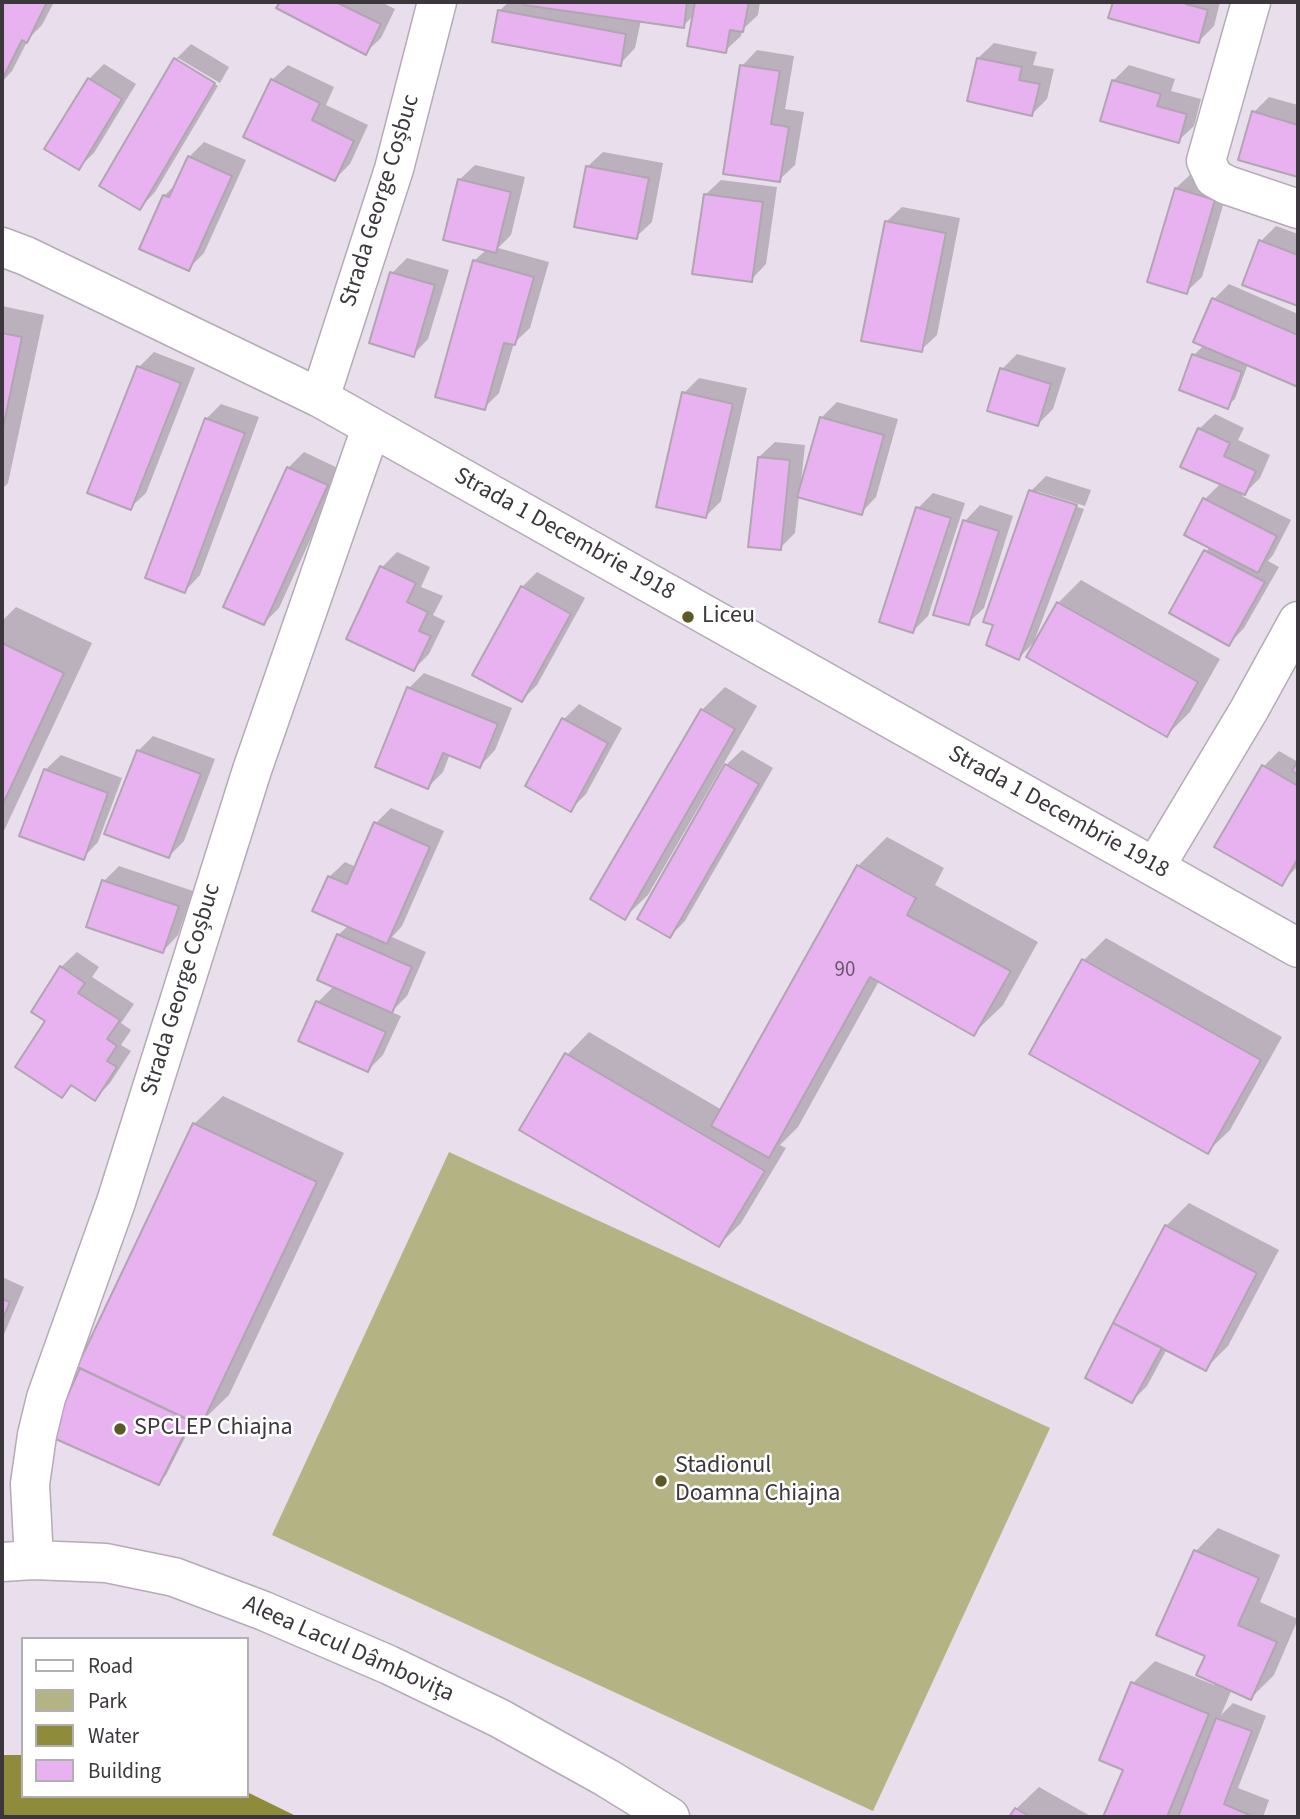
<!DOCTYPE html>
<meta charset="utf-8">
<style>
body{margin:0}
#map{position:relative;width:1300px;height:1819px;overflow:hidden;background:#e9deeb;font-family:"Source Sans 3",sans-serif}
canvas{display:block}
.frame{position:absolute;inset:0;border:4px solid #3b373c;pointer-events:none}
.legend{position:absolute;left:21px;top:1637px;width:228px;height:161px;box-sizing:border-box;background:#fff;border:2px solid #b1afb1;margin:0;padding:9px 12px;list-style:none;font-size:21px;color:#3b373c}
.legend li{display:flex;align-items:center;gap:14px;height:35px}
.legend b{width:35px;border:2px solid #b1afb1}
</style>
<div id="map">
<canvas width="1300" height="1819"></canvas>
<div class="frame"></div>
<ul class="legend">
<li><b style="height:9px;background:#fff"></b>Road</li>
<li><b style="height:19px;background:#b4b384"></b>Park</li>
<li><b style="height:19px;background:#8e8b3a"></b>Water</li>
<li><b style="height:19px;background:#e8b2f1"></b>Building</li>
</ul>
</div>
<script>
const g = document.querySelector('canvas').getContext('2d');
g.lineJoin = 'round';
function paint(path, color) {
  g.fillStyle = color;
  g.fill(path, 'evenodd');
}
function toPath(rows) {
  const path = new Path2D();
  for (const r of rows) {
    path.moveTo(r[0], r[1]);
    for (let i = 2; i < r.length; i += 2) path.lineTo(r[i], r[i + 1]);
  }
  return path;
}
function trace(path, color, width, dash) {
  g.strokeStyle = color;
  g.lineWidth = width;
  g.lineCap = dash ? 'butt' : 'round';
  g.setLineDash(dash || []);
  g.stroke(path);
}
function label(font, color, halo, rows, align = 'center') {
  g.font = font + ' "Source Sans 3",sans-serif';
  g.lineWidth = 5;
  g.setLineDash([]);
  g.textBaseline = 'middle';
  g.strokeStyle = halo;
  g.fillStyle = color;
  for (const [text, x, y, turn = 0] of rows) {
    g.save();
    g.translate(x, y);
    g.rotate((+turn || 0) * Math.PI / 180);
    g.textAlign = isNaN(turn) ? turn : align;
    if (halo) g.strokeText(text, 0, 0);
    g.fillText(text, 0, 0);
    g.restore();
  }
}
paint(toPath([
 [449,1152,1050,1428,873,1811,272,1535]
]), '#b4b384');
paint(toPath([
 [2,1755,23,1755,23,1796,247,1796,247,1792,298,1817,2,1817]
]), '#8e8b3a');
paint(toPath([
 [2,2,54,2,42,25,29,38,12,71,2,82],
 [282,2,381,2,395,9,381,38,365,53,279,7],
 [509,2,760,2,758,15,742,30,741,36,725,51,694,15,683,26,641,20,635,48,620,64,499,11],
 [1115,2,1220,2,1214,26,1199,41,1111,17],
 [994,43,1037,52,1033,65,1054,69,1047,99,1032,114,978,58],
 [191,44,229,67,220,83,178,58,178,62,218,86,155,192,140,208,176,59],
 [757,50,794,56,785,109,804,112,795,165,779,180,742,66],
 [104,64,136,84,94,153,78,168,89,79],
 [288,65,334,87,326,105,368,125,350,164,335,179,272,80],
 [1129,65,1175,79,1171,91,1201,99,1194,126,1178,141,1114,80],
 [1269,97,1298,105,1298,176,1240,158,1254,112],
 [204,142,246,160,204,253,189,268,164,196,178,182,189,157],
 [603,152,663,163,652,222,636,237,587,167],
 [475,165,525,177,511,235,498,248,549,262,530,328,514,343,499,393,484,408,474,261,487,249,459,180],
 [1192,173,1229,185,1202,277,1186,292,1176,188],
 [721,180,777,187,766,264,751,280,705,195],
 [902,207,960,218,937,335,921,350,886,222],
 [1276,226,1298,234,1298,304,1244,284,1261,241],
 [407,258,449,270,428,339,413,355,392,273],
 [1229,284,1298,314,1298,385,1248,364,1235,399,1227,406,1181,389,1194,355,1204,345,1214,299],
 [2,306,44,315,8,483,2,489],
 [154,352,195,368,146,493,130,508,139,367],
 [1017,354,1066,368,1053,409,1038,424,1002,369],
 [699,378,747,388,721,501,706,516,684,393],
 [837,402,898,419,876,497,861,513,799,496,795,533,780,548,759,457,775,442,805,445,801,483,803,483,821,418],
 [221,404,259,417,200,575,185,591,206,419],
 [1215,414,1244,428,1238,440,1270,455,1260,478,1242,496,1291,520,1273,555,1268,561,1279,567,1244,628,1229,644,1171,612,1210,546,1204,500,1221,483,1199,429],
 [304,452,342,470,279,608,264,623,288,468],
 [1046,476,1091,490,1085,506,1037,491,1037,494,1084,509,1035,639,1037,640,1058,603,1081,580,1220,659,1190,712,1167,735,1035,641,1019,658,1031,491],
 [933,493,965,503,928,616,913,631,918,508],
 [980,505,1013,516,984,608,968,623,965,521],
 [397,552,430,567,421,587,443,596,433,615,445,621,429,654,414,669,382,567],
 [537,572,585,598,537,685,522,700,522,587],
 [16,607,92,643,2,835,2,621],
 [424,673,512,708,495,750,480,766,450,754,443,772,428,787,409,688],
 [725,687,757,706,648,895,625,917,702,710],
 [579,704,622,728,586,794,571,809,564,719],
 [153,736,215,759,184,841,169,856,138,751],
 [742,750,773,768,685,921,670,936,726,765],
 [1279,751,1298,762,1298,866,1281,884,1264,766],
 [61,755,122,778,98,842,83,858,45,770],
 [391,808,444,831,402,926,392,937,426,952,407,996,391,1012,401,1016,383,1055,368,1070,301,1040,318,1002,334,986,338,935,349,925,329,877,345,862,356,867,376,823],
 [887,837,944,868,935,885,1038,942,1003,1005,974,1033,879,981,798,1127,780,1145,786,1148,741,1223,719,1245,567,1055,589,1032,722,1110,858,866],
 [119,866,193,891,178,935,163,951,104,881],
 [1106,938,1282,1037,1230,1130,1207,1152,1083,961],
 [77,952,99,967,92,977,134,1004,121,1023,131,1030,121,1045,131,1051,110,1083,95,1099,73,1085,62,1096,47,1021,61,967],
 [223,1096,344,1153,229,1395,200,1423,194,1420,166,1475,159,1483,194,1124],
 [1189,1203,1279,1250,1228,1346,1205,1369,1167,1349,1147,1386,1132,1401,1087,1377,1166,1226],
 [2,1277,24,1287,2,1339],
 [1218,1528,1280,1555,1260,1602,1298,1619,1274,1675,1251,1698,1232,1689,1221,1715,1233,1703,1266,1716,1238,1788,1269,1800,1263,1817,1105,1817,1125,1769,1133,1683,1155,1661,1214,1685,1215,1682,1207,1655,1159,1634,1196,1551],
 [1039,1787,1092,1817,1011,1817,1016,1809]
]), '#0003');
const building = toPath([
 [2,2,47,2,27,43,22,40,2,80,2,2],
 [280,2,336,2,381,24,366,55,276,8,280,2],
 [524,2,687,2,684,28,524,5,524,2],
 [695,2,749,2,743,32,730,30,726,53,687,46,695,2],
 [1113,2,1187,2,1186,4,1208,10,1199,43,1108,18,1113,2],
 [498,10,626,34,621,66,492,42,498,10],
 [174,58,215,83,140,210,99,186,174,58],
 [977,58,1022,67,1019,80,1040,84,1032,116,967,101,977,58],
 [740,65,780,71,771,124,789,127,780,182,723,174,740,65],
 [88,78,122,99,79,170,44,149,88,78],
 [271,79,320,103,312,120,354,141,335,181,243,137,271,79],
 [1112,80,1161,94,1157,106,1187,114,1179,143,1100,121,1112,80],
 [1252,111,1298,125,1298,177,1238,160,1252,111],
 [188,156,232,176,189,271,139,249,163,195,169,197,188,156],
 [586,166,649,178,637,239,574,227,586,166],
 [458,179,511,192,496,253,443,240,458,179],
 [1175,188,1215,200,1187,294,1147,282,1175,188],
 [704,194,763,202,752,282,692,274,704,194],
 [885,221,946,233,922,352,861,341,885,221],
 [1259,240,1298,255,1298,306,1242,285,1259,240],
 [473,260,534,277,515,345,504,343,485,410,435,397,473,260],
 [390,272,435,285,414,357,369,343,390,272],
 [1212,298,1298,335,1298,387,1193,342,1212,298],
 [2,333,22,337,2,433,2,333],
 [1192,354,1242,372,1228,409,1179,390,1192,354],
 [137,366,181,383,131,510,87,493,137,366],
 [1000,368,1051,384,1038,426,987,411,1000,368],
 [682,392,733,404,706,518,656,507,682,392],
 [820,417,884,435,862,515,797,497,820,417],
 [205,418,245,433,185,593,145,578,205,418],
 [1198,428,1230,443,1224,456,1256,471,1245,495,1180,467,1198,428],
 [758,457,790,460,781,550,748,547,758,457],
 [287,467,328,485,264,625,223,607,287,467],
 [1029,490,1077,505,1019,660,986,645,993,625,983,622,1029,490],
 [1203,498,1277,536,1258,573,1184,535,1203,498],
 [916,507,951,518,913,633,879,622,916,507],
 [963,520,999,531,969,625,933,615,963,520],
 [1204,550,1265,582,1229,646,1169,613,1204,550],
 [380,566,416,583,407,602,428,612,419,631,431,636,414,671,346,639,380,566],
 [521,586,571,614,522,702,472,675,521,586],
 [1057,602,1198,682,1167,737,1026,657,1057,602],
 [2,643,64,673,2,806,2,643],
 [407,687,498,724,480,768,443,753,428,789,375,767,407,687],
 [701,709,735,729,625,920,590,899,701,709],
 [562,718,608,743,571,812,525,786,562,718],
 [137,750,201,774,169,858,104,834,137,750],
 [1298,760,1298,775,1292,771,1298,760],
 [725,764,759,784,670,938,637,919,725,764],
 [1262,765,1298,786,1298,858,1282,886,1214,847,1262,765],
 [44,769,108,793,84,860,19,836,44,769],
 [374,822,430,847,387,944,312,911,328,876,347,884,374,822],
 [857,865,916,898,907,915,1011,971,974,1036,870,977,769,1158,711,1126,857,865],
 [102,880,179,906,163,953,86,927,102,880],
 [337,934,412,967,392,1013,317,980,337,934],
 [1082,959,1261,1060,1208,1154,1029,1054,1082,959],
 [60,966,85,983,78,993,120,1020,107,1039,117,1046,107,1061,117,1067,95,1101,71,1085,62,1098,15,1067,45,1021,31,1012,60,966],
 [316,1001,386,1032,368,1072,298,1041,316,1001],
 [565,1053,765,1171,719,1247,519,1130,565,1053],
 [193,1123,317,1182,201,1426,77,1367,193,1123],
 [1165,1225,1257,1273,1206,1371,1113,1323,1165,1225],
 [2,1299,10,1302,2,1321,2,1299],
 [1113,1323,1162,1348,1132,1403,1085,1378,1113,1323],
 [80,1368,191,1421,159,1485,49,1436,80,1368],
 [1194,1550,1259,1578,1238,1625,1277,1642,1251,1700,1196,1675,1205,1656,1156,1635,1194,1550],
 [1131,1682,1209,1714,1167,1817,1103,1817,1123,1770,1099,1760,1131,1682],
 [1216,1718,1252,1731,1224,1804,1254,1817,1178,1817,1216,1718],
 [1015,1808,1031,1817,1009,1817,1015,1808]
]);
paint(building, '#e8b2f1');
trace(building, '#b0a5b1', 2);
const minor = toPath([
 [1251,2,1206,161,1214,178,1227,185,1298,209],
 [2,247,26,256,320,398,1298,948],
 [320,398,394,169,437,2],
 [1155,867,1249,710,1298,621],
 [34,1560,30,1484,37,1435,46,1398,116,1202,252,770,371,428],
 [2,1562,34,1560,106,1563,174,1577,264,1611,389,1665,499,1718,607,1778,670,1817]
]);
trace(minor, '#b5aab6', 41);
trace(minor, '#fff', 38);
for (const [x, y, r, color] of [
 [688,617,7,"#5b5925"],
 [120,1429,7,"#5b5925"],
 [661,1481,7,"#5b5925"]
]) {
  const dot = new Path2D();
  dot.arc(x, y, r, 0, 2 * Math.PI);
  g.fillStyle = color;
  g.fill(dot);
  trace(dot, '#fff', 2.5);
}
label('21px', '#665669', null, [
 ["90",845,971]
]);
label('24px', '#3b373c', '#fff', [
 ["Strada George Coșbuc",381,201,-73],
 ["Strada 1 Decembrie 1918",564,535,29],
 ["Strada 1 Decembrie 1918",1058,813,29],
 ["Strada George Coșbuc",182,990,-73],
 ["Aleea Lacul Dâmbovița",348,1650,24]
]);
label('24px', '#3b373c', '#fff', [
 ["Liceu",702,617],
 ["SPCLEP Chiajna",134,1429],
 ["Stadionul",675,1467],
 ["Doamna Chiajna",675,1495]
], 'left');
</script>
